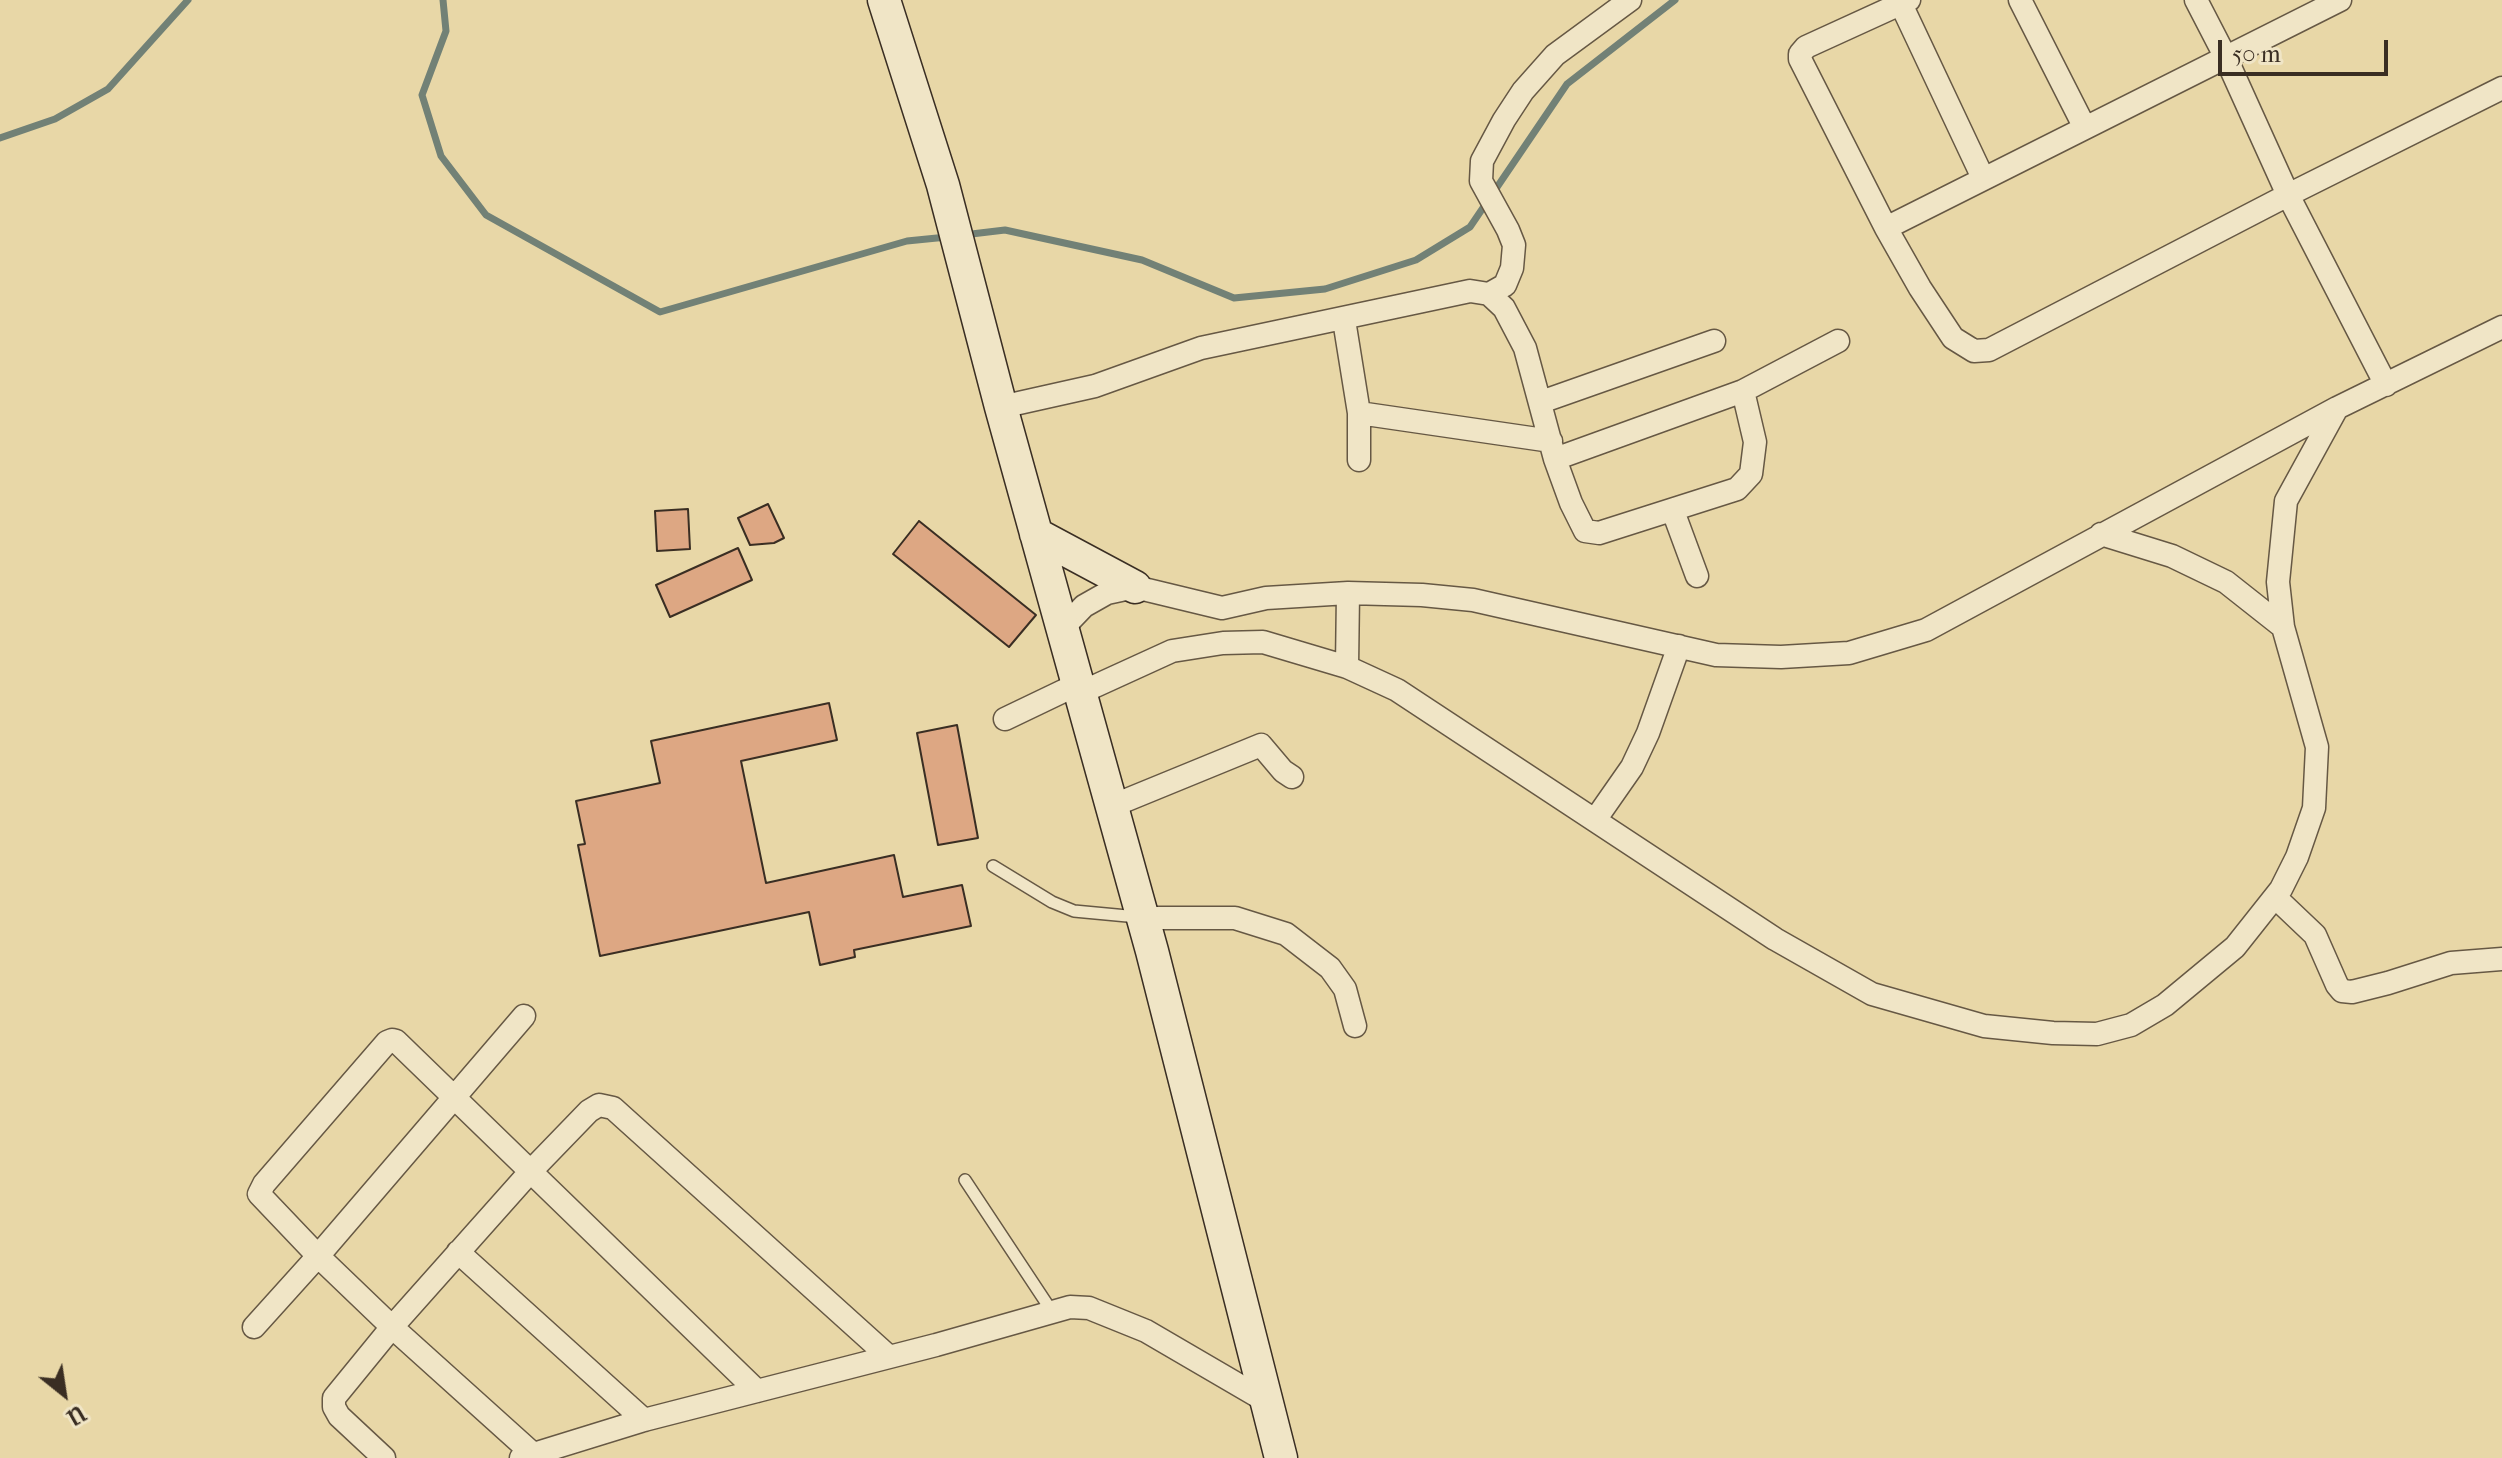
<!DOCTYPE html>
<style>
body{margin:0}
#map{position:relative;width:2502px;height:1458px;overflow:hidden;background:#e8d7a7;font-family:"IM FELL French Canon",serif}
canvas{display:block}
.north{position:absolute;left:24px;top:1354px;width:80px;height:80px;-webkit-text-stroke:6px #f0e5c6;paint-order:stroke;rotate:150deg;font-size:22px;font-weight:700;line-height:32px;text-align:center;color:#3a2e23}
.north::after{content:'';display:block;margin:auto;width:28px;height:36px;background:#3a2e23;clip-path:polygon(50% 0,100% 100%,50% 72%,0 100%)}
.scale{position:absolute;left:2218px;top:40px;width:170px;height:36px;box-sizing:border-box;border:4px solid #3a2e23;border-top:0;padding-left:10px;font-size:24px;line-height:28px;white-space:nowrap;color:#3a2e23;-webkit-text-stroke:6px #f0e5c6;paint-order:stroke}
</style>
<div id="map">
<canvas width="2502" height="1458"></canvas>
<div class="north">U</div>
<div class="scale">50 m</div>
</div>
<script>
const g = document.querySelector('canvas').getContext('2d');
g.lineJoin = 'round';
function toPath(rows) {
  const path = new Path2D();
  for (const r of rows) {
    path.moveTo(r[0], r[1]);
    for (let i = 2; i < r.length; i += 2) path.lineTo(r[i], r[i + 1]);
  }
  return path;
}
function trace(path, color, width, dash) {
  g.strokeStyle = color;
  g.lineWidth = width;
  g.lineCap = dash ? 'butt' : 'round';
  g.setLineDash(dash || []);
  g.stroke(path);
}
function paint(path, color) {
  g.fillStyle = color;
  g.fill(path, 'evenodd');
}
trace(toPath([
 [443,0,446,31,422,95,441,156,486,215,660,312,907,241,947,237],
 [0,138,55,119,108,89,188,0],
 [963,235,1005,230,1142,260,1234,298,1325,289,1416,260,1470,227,1567,84,1675,0]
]), '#728176', 7);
const building = toPath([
 [768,504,784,538,774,543,750,545,738,518,768,504],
 [688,509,690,549,657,551,655,511,688,509],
 [919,521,1036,615,1009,647,893,554,919,521],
 [738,548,752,580,670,617,656,585,738,548],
 [829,703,837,740,741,761,766,883,894,855,903,897,962,885,971,926,854,950,855,957,820,965,809,912,600,956,578,845,585,844,576,801,660,783,651,741,829,703],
 [957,725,978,838,938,845,917,733,957,725]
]);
paint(building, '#dda783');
trace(building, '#3a2e23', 2);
const lane = toPath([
 [993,866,1052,902,1074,911,1138,917],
 [965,1180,1051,1310]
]);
const street = toPath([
 [1909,0,1806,47,1800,54,1800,59,1886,228,1920,288,1953,338,1974,351,1989,350,2288,195,2502,88],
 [2020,0,2085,128],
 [2196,0,2226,58,2288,195,2386,385],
 [1901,4,1983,178],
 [1886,228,2340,0],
 [1489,294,1505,285,1512,268,1514,245,1508,230,1481,181,1482,161,1504,120,1523,91,1555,55,1630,0],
 [1344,320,1359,413,1551,441],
 [1743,391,1838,341],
 [1541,402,1714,341],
 [1001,407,1095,386,1201,348,1470,291,1489,294,1504,308,1525,348,1555,459,1571,503,1585,531,1599,533,1737,489,1751,474,1755,442,1743,391,1555,459],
 [1359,413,1359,460],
 [1673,511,1697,576],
 [2101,534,2172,556,2226,582,2283,627],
 [1061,630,1084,606,1107,593,1135,587,1222,608,1266,598,1348,593,1422,595,1473,600,1716,655,1781,657,1849,653,1926,630,2337,408,2502,327],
 [1347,667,1348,593],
 [1080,693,1172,651,1223,643,1263,642,1347,667,1397,690,1775,939,1872,994,1984,1026,2053,1033,2097,1034,2131,1025,2165,1005,2235,947,2281,889,2297,857,2314,808,2317,747,2283,627,2278,582,2286,501,2337,408],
 [1005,719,1078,684],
 [1112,806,1261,745,1283,771,1292,777],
 [1595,820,1632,767,1648,733,1679,646],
 [2275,897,2315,935,2337,985,2342,991,2352,992,2388,983,2451,963,2502,959],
 [1143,918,1235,918,1286,934,1330,968,1345,989,1355,1026],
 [458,1252,644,1420],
 [254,1327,318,1256,524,1016],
 [533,1454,392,1327,318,1256,259,1194,264,1184,387,1042,392,1040,396,1041,757,1391],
 [384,1458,339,1416,334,1407,334,1398,392,1327,530,1172,589,1111,599,1105,613,1108,888,1356],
 [521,1458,644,1420,936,1345,1070,1307,1089,1308,1146,1331,1266,1401]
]);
const secondary = toPath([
 [884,0,943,185,1001,407,1152,951,1281,1458],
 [1036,534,1135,587]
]);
trace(lane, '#665844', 14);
trace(street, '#665844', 25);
trace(secondary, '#3a2e23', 35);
trace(lane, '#f0e5c6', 11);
trace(street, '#f0e5c6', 22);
trace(secondary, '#f0e5c6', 32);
</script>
